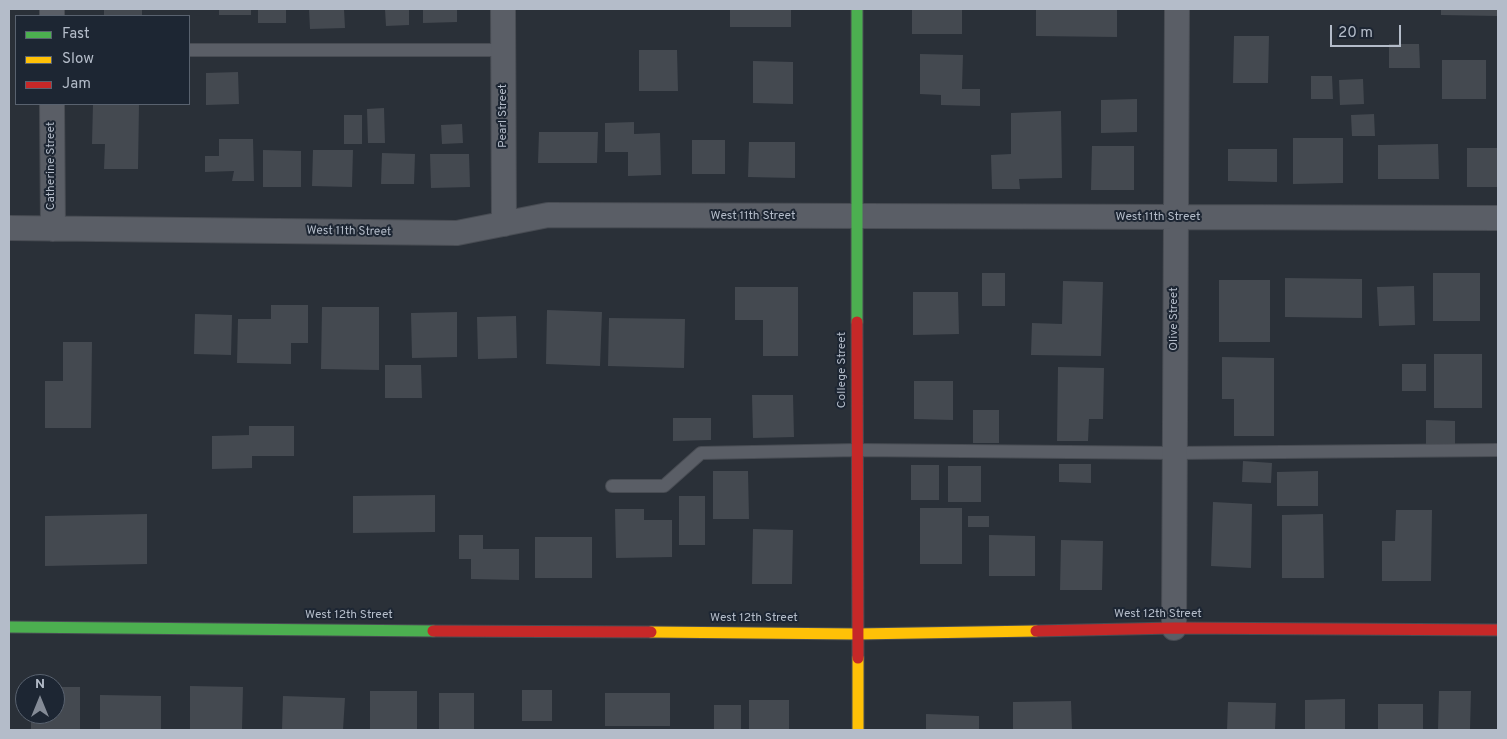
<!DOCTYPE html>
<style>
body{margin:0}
#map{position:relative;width:1507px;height:739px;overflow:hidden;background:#2a3038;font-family:Overpass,sans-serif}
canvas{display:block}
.frame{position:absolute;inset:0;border:10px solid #b4bcc9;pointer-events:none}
.legend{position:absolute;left:15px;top:15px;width:175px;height:90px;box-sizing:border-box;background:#1d2633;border:1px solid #59626f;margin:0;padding:6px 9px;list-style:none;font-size:15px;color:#b4bcc9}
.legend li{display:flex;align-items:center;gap:10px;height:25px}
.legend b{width:25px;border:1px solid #59626f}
.north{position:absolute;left:15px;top:674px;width:50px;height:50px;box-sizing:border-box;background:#1d2633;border:1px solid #59626f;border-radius:50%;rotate:0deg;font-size:14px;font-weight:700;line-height:20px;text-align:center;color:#b4bcc9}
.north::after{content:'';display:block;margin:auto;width:18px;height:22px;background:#848b96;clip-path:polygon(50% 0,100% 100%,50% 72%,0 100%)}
.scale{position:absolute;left:1330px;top:25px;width:71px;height:22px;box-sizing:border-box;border:2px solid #b4bcc9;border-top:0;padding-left:6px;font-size:15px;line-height:18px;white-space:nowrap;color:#b4bcc9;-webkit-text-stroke:4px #1d2633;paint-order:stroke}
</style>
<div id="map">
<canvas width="1507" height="739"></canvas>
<div class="frame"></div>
<ul class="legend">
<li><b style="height:6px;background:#4caf50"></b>Fast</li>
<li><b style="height:6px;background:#ffc107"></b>Slow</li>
<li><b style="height:6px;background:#c62828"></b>Jam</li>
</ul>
<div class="north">N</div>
<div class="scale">20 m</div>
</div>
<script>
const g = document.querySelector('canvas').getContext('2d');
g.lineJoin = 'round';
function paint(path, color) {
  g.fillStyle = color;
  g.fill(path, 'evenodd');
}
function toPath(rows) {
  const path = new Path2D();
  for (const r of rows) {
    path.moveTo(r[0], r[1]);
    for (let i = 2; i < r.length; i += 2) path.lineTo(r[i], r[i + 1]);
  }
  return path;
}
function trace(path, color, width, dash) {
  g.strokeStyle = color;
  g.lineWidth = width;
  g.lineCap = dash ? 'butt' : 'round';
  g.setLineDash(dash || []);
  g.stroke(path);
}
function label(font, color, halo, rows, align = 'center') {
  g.font = font + ' Overpass,sans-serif';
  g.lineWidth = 4;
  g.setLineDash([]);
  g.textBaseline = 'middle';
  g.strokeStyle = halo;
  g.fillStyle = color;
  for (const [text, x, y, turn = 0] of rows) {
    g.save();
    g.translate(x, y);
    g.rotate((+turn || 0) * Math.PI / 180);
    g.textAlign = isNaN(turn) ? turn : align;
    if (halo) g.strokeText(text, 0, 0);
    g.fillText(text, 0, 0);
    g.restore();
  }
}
paint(toPath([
 [104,9,142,9,142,16,104,16],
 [219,9,251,9,251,15,219,15],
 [258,9,286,9,286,23,258,23],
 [309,9,344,9,345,28,310,29],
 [385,9,409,9,409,25,386,26],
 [423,9,457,9,457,22,423,23],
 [730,9,791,9,791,27,730,27],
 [912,9,962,9,962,34,912,34],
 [1036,9,1117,9,1117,37,1036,36],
 [1441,9,1497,9,1497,16,1441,15],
 [1234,36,1269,36,1268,83,1233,83],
 [1389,44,1419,44,1420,68,1389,68],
 [639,50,677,50,678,91,639,91],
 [920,54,963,55,962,89,980,89,980,106,941,105,941,95,920,94],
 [1442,60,1486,60,1486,99,1442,99],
 [753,61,793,62,793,104,753,103],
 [238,72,239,104,206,105,206,73],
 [1311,76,1332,76,1333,99,1311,99],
 [1363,79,1364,104,1340,105,1339,80],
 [1137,99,1137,132,1101,133,1101,100],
 [93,104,139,104,138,169,104,169,105,144,92,144],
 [384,108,385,143,368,143,367,109],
 [1061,111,1062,178,1019,179,1020,189,992,189,991,155,1011,154,1011,113],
 [1374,114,1375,136,1352,136,1351,115],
 [344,115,362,115,362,144,344,144],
 [634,122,634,134,660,133,661,175,628,176,628,152,605,152,605,123],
 [462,124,463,143,442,144,441,125],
 [539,132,598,132,597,163,538,163],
 [1293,138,1343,138,1343,183,1293,184],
 [219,139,253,139,254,181,232,181,234,171,205,172,205,156,219,156],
 [692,140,725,140,725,174,692,174],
 [749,142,795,142,795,178,748,177],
 [1438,144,1439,179,1378,179,1378,145],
 [1092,146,1134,146,1134,190,1091,190],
 [1467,148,1498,148,1498,187,1467,187],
 [1228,149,1277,149,1277,182,1228,181],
 [263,150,301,151,301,187,263,187],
 [313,150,353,150,352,187,312,186],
 [382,153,415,154,414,184,381,184],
 [430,154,469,154,470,187,431,188],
 [982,273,1005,273,1005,306,982,306],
 [1433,273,1480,273,1480,321,1433,321],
 [1285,278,1362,279,1362,318,1285,317],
 [1219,280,1270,280,1270,342,1219,342],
 [1063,281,1103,282,1101,356,1031,355,1032,323,1062,324],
 [1414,286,1415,325,1379,326,1377,287],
 [735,287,798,287,798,356,763,356,763,320,735,320],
 [913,292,958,292,959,334,913,335],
 [271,305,308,305,308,343,291,343,291,364,237,363,238,319,271,319],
 [322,307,379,307,379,370,321,369],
 [547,310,602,312,600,366,546,364],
 [457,312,457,357,412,358,411,313],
 [195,314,232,315,231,355,194,354],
 [516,316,517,358,478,359,477,317],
 [609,318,685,319,684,368,608,366],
 [63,342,92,342,91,428,45,428,45,381,63,381],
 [1434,354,1482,354,1482,408,1434,408],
 [1222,357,1274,358,1274,436,1234,436,1234,399,1222,399],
 [1402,364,1426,364,1426,391,1402,391],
 [385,365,421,365,422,398,385,398],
 [1058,367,1104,368,1103,419,1089,419,1088,441,1057,441],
 [914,381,953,381,953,420,914,419],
 [752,395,793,395,794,437,753,438],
 [973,410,999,410,999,443,973,443],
 [673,418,711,418,711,440,673,441],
 [1426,420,1455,421,1455,445,1426,444],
 [249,426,294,426,294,456,252,456,252,468,212,469,212,436,249,435],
 [1243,461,1272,463,1271,483,1242,482],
 [1059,464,1091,464,1091,483,1059,482],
 [911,465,939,465,939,500,911,500],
 [948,466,981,466,981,502,948,502],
 [713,471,748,471,749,519,713,519],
 [1318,471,1318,506,1277,506,1277,472],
 [435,495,435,532,353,533,353,496],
 [679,496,705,496,705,545,679,545],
 [1213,502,1252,504,1251,568,1211,566],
 [920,508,962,508,962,564,920,564],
 [615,509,644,509,644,520,672,520,672,557,616,558],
 [1396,510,1432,510,1431,581,1382,581,1382,541,1395,541],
 [147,514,147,564,45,566,45,516],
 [1323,514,1324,578,1282,578,1282,515],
 [968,516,989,516,989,527,968,527],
 [753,529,793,530,792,584,752,584],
 [459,535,483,535,483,549,519,549,519,580,471,579,471,559,459,559],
 [989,535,1035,536,1035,576,989,576],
 [535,537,592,537,592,578,535,578],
 [1061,540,1103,541,1102,590,1060,590],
 [190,686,243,687,242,730,190,730],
 [55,687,80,687,80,730,31,730,31,714,55,714],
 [522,690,552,690,552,721,522,721],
 [370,691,417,691,417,730,370,730],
 [1439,691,1471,691,1470,730,1438,730],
 [439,693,474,693,474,730,439,730],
 [605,693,670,693,670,726,605,726],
 [100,695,161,696,161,730,100,730],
 [283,696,345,698,343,730,282,730],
 [1345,699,1345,730,1305,730,1305,700],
 [749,700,789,700,789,730,749,730],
 [1071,701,1072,730,1013,730,1013,702],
 [1228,702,1276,703,1275,730,1227,730],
 [1378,704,1423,704,1423,730,1378,730],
 [714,705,741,705,741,730,714,730],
 [926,714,979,716,979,730,926,730]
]), '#444950');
const lane = toPath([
 [189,50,504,50],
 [612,486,664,486,701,453,857,450,1174,453,1498,450]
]);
const street = toPath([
 [52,9,52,16],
 [503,9,504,224],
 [52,104,53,229],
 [9,228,457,233,548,215,1498,218],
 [1174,628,1177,9]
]);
const fast = toPath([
 [857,9,857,322],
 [9,627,433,631]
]);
const slow = toPath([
 [651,632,857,634,1036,631],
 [858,658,858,730]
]);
const jam = toPath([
 [857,322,858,658],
 [433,631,651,632],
 [1036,631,1174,628,1498,630]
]);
trace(lane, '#484c53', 14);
trace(street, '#484c53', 26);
trace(fast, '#484c53', 13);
trace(slow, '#484c53', 13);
trace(jam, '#484c53', 13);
trace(lane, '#5a5e66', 12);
trace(street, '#5a5e66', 24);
trace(fast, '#4caf50', 11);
trace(slow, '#ffc107', 11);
trace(jam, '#c62828', 11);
label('12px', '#b4bcc9', '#1d2633', [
 ["Pearl Street",504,116,-90],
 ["Catherine Street",52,166,-90],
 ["West 11th Street",753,217],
 ["West 11th Street",1158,218],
 ["West 11th Street",349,232,1],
 ["Olive Street",1175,319,-90],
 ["College Street",843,370,-90],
 ["West 12th Street",1158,615],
 ["West 12th Street",349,616],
 ["West 12th Street",754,619]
]);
</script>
